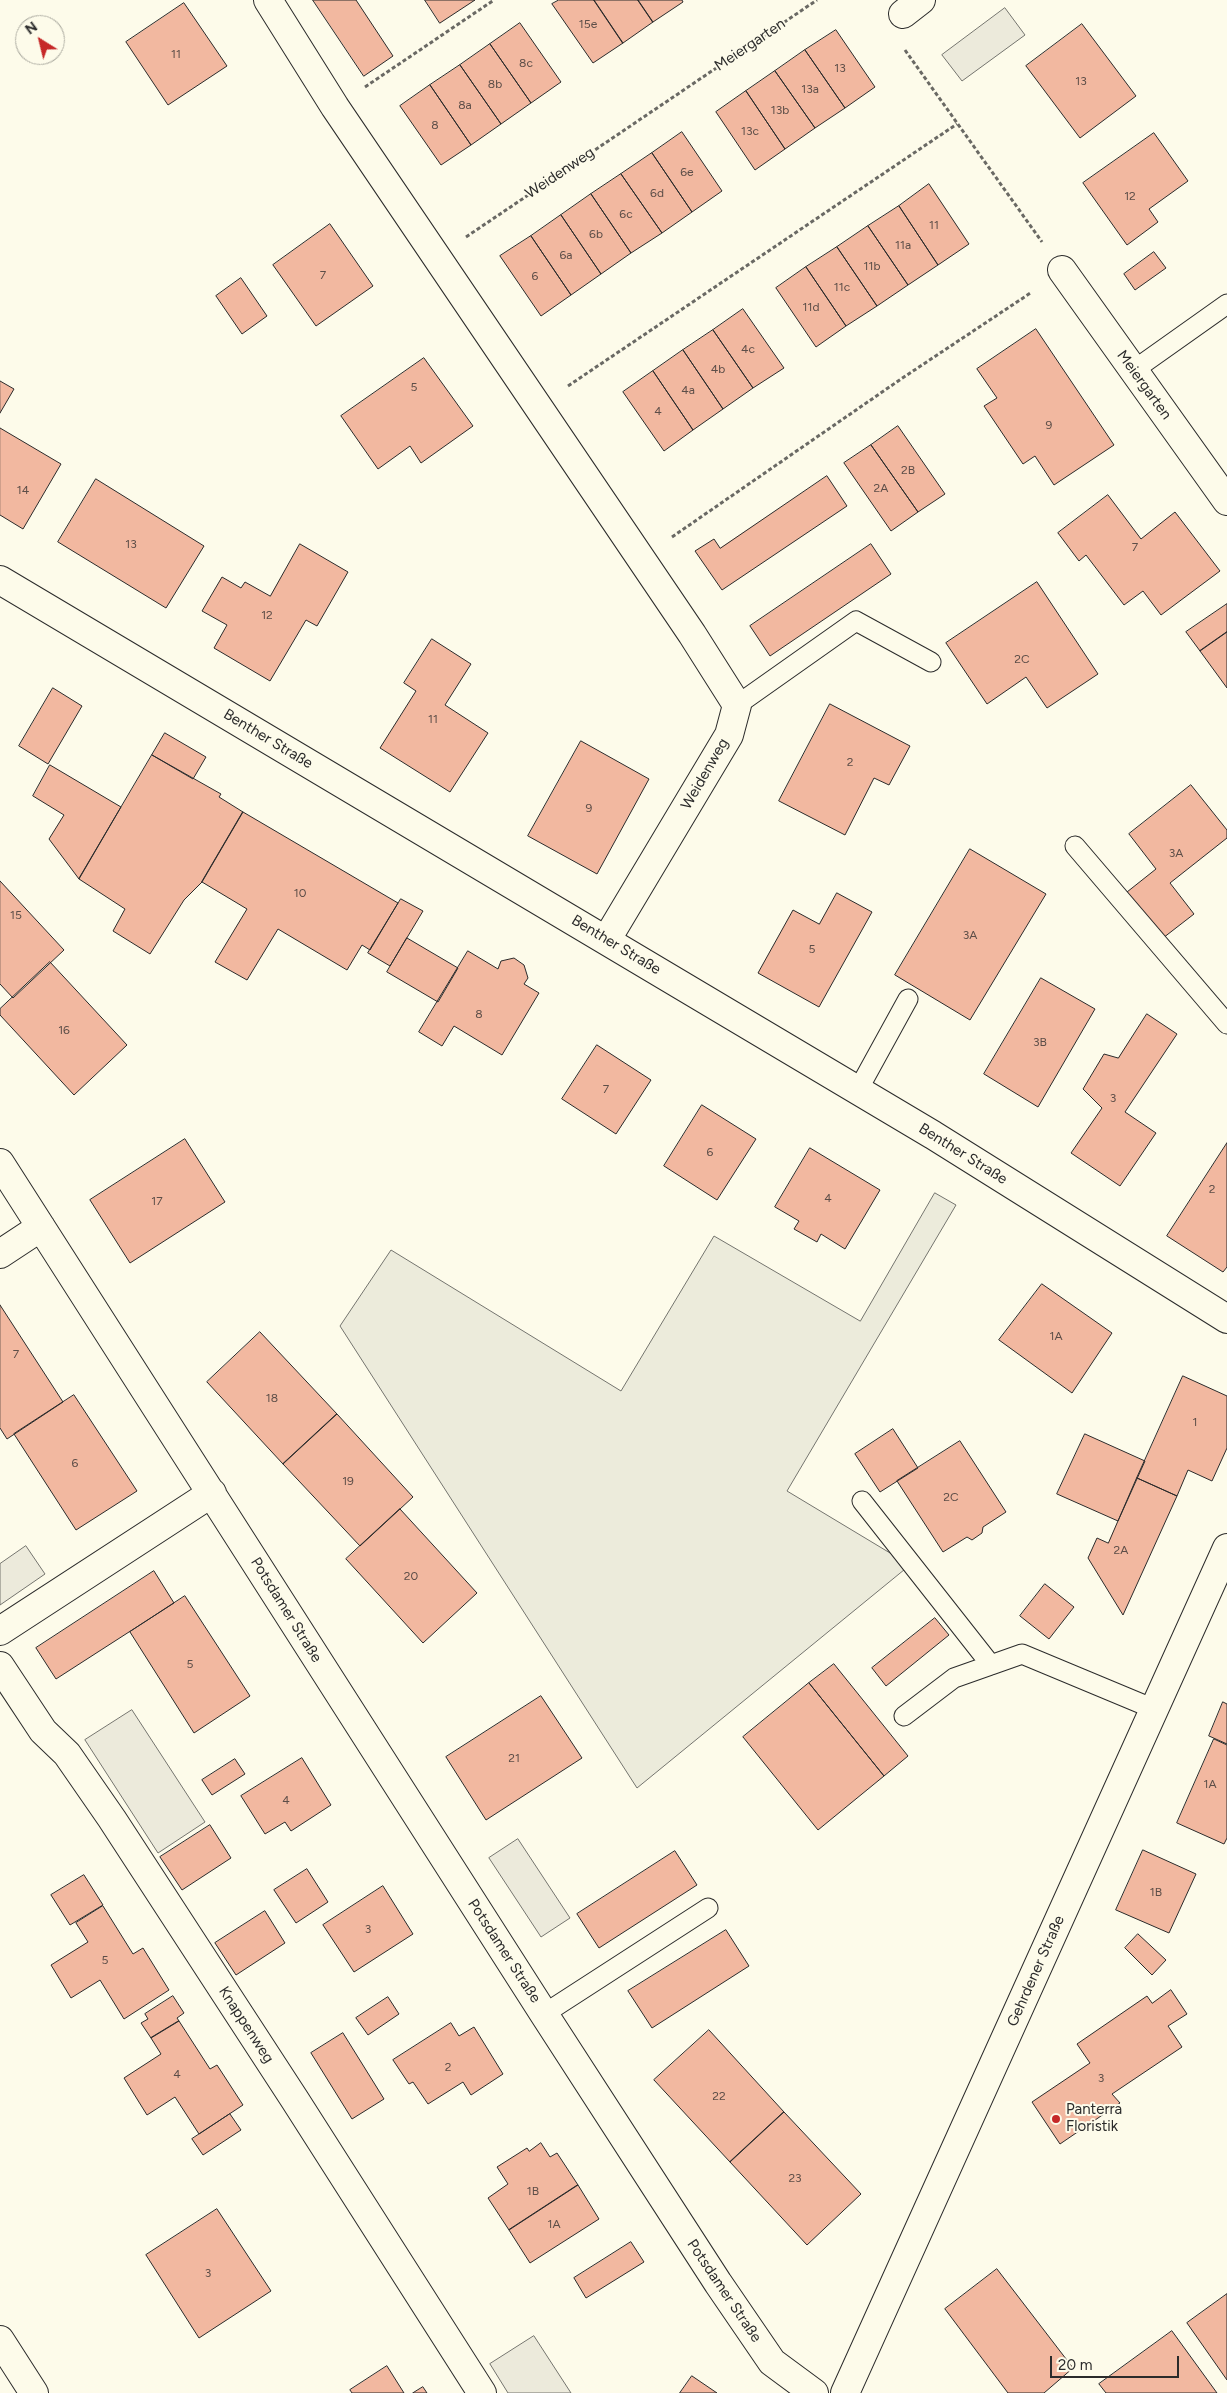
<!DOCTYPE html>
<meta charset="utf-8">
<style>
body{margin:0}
#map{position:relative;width:1227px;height:2393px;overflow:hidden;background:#fdfbea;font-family:Figtree,sans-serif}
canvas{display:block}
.north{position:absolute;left:15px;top:15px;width:50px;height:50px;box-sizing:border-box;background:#fdfbea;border:1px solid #a9a89e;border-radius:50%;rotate:324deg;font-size:14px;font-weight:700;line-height:20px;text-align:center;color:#2b2b2b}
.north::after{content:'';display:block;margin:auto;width:18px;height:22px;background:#c62828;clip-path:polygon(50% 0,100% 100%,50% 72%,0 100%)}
.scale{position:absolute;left:1050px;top:2356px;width:129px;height:22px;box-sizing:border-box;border:2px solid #2b2b2b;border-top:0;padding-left:6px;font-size:15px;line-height:18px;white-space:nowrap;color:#2b2b2b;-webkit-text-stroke:4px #fdfbea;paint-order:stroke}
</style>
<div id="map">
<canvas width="1227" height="2393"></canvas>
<div class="north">N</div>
<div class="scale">20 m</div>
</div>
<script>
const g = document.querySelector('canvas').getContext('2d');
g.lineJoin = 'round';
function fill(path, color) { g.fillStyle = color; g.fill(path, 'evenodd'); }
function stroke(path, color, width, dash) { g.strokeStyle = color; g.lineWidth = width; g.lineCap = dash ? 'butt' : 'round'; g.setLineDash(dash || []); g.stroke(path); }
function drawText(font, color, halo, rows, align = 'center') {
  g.font = font + ' Figtree,sans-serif'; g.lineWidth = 4; g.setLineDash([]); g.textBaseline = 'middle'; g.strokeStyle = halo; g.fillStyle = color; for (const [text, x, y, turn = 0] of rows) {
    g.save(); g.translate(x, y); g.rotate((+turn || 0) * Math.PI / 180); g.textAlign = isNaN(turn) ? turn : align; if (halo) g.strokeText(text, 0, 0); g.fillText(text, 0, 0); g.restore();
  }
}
const green = new Path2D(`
 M935,1193L956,1205L787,1491L910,1565L637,1788L340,1326L391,1250L621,1391L714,1236L860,1321Z`);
const parking = new Path2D(`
 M1005,8L1025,35L962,81L942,55Z
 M26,1546L45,1574L0,1605V1564Z
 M132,1710L205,1822L158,1853L85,1740Z
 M518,1839L570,1918L541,1937L489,1858Z
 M534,2336L571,2393H508L490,2364Z`);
const building = new Path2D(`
 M313,0H356L393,56L364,76Z
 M425,0H475L440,23Z
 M559,0H594L623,43L593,63L552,4Z
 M594,0H638L653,22L623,43Z
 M638,0H682L683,2L653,22Z
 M184,3L227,66L168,105L126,42Z
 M520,23L561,82L531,103L490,44Z
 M1082,24L1136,96L1080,138L1026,66Z
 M836,30L875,87L845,108L805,50Z
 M490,44L531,103L501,124L460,65Z
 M805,50L845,108L815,128L775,71Z
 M460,65L501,124L471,145L430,85Z
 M775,71L815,128L785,149L746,91Z
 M430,85L471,145L441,165L400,106Z
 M746,91L785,149L755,170L716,112Z
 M682,132L722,191L692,212L652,153Z
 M1154,133L1188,181L1149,209L1158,222L1127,245L1083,183Z
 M652,153L692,212L662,233L621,174Z
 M621,174L662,233L631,253L591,194Z
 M929,184L969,244L938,265L899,206Z
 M591,194L631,253L601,274L561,215Z
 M899,206L938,265L908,285L868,226Z
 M561,215L601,274L571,295L531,236Z
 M330,224L373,286L316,326L273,265Z
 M868,226L908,285L877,306L837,247Z
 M531,236L571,295L541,316L500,256Z
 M837,247L877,306L846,326L806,267Z
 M1154,252L1166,268L1135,290L1124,274Z
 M806,267L846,326L816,347L776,288Z
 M241,278L267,316L242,334L216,296Z
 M743,309L784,368L753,388L713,330Z
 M1036,329L1114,445L1054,485L1035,456L1023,464L984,406L997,398L977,369Z
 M713,330L753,388L723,409L683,350Z
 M683,350L723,409L693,430L653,371Z
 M424,358L473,426L421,463L410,446L378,469L341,416Z
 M653,371L693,430L664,451L623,392Z
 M0,381L14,389L0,413Z
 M898,426L945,494L918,512L871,445Z
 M0,428L61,464L23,529L0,515Z
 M871,445L918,512L891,531L844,463Z
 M827,476L847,506L722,590L695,551L714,539L720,548Z
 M96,479L204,546L166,608L58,542Z
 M1108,495L1141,539L1175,512L1220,571L1161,615L1143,591L1124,605L1086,555L1079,561L1058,533Z
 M300,544L348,572L317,626L306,620L270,681L214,648L227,625L202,611L222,577L241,588L245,582L270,596Z
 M871,544L891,574L770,656L750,626Z
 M1037,582L1098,674L1047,708L1026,677L987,704L946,643Z
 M1227,604V632L1200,651L1186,632Z
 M1227,632V688L1200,651Z
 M432,639L471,664L445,705L488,733L450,792L380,748L416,691L404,683Z
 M53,688L82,706L48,764L19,746Z
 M830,704L910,746L889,785L874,778L845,835L779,801Z
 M165,733L206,757L193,779L152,755Z
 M581,741L649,779L597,874L528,836Z
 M152,755L221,794L219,797L243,812L202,882L184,900L150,954L113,931L125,909L79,879Z
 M50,765L121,807L79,879L49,839L64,815L33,796Z
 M1191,785L1227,830V838L1170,883L1194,914L1163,938L1127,892L1156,869L1129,834Z
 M243,812L398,903L370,950L362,945L347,970L278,929L247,980L215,962L247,909L202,882Z
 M970,849L1046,894L970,1020L895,975Z
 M0,881L64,950L13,998L0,984Z
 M837,893L872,912L819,1007L758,973L793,910L819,924Z
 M401,899L423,911L390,966L368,953Z
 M407,938L458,968L438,1002L387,972Z
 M468,951L498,969L501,961L514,958L524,965L528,978L524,984L539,993L502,1055L454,1026L442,1046L419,1032Z
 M50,962L127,1045L74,1095L0,1015V1009Z
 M1041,978L1095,1009L1038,1107L984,1074Z
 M1147,1014L1177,1034L1125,1112L1156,1133L1120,1186L1071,1153L1102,1108L1083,1089L1104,1054L1118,1058Z
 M597,1045L651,1080L616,1134L562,1099Z
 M702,1105L756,1139L717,1200L664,1166Z
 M185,1139L225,1202L130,1263L90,1200Z
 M1227,1143V1267L1223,1272L1167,1236Z
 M810,1148L880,1190L845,1249L821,1234L817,1242L794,1229L799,1221L775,1207Z
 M1042,1284L1112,1333L1072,1393L999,1340Z
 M0,1305L63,1402L7,1439L0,1428Z
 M260,1332L337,1414L283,1464L207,1382Z
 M1183,1376L1227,1396V1448L1212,1481L1188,1470L1177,1496L1137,1478Z
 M74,1395L137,1491L76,1530L14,1434Z
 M337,1414L413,1497L360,1546L283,1464Z
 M893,1429L918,1468L880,1492L855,1454Z
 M1085,1434L1145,1461L1118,1521L1057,1494Z
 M960,1441L1006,1512L983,1527L982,1533L972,1540L967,1537L943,1552L897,1481Z
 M1137,1478L1177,1496L1123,1615L1088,1558L1097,1538L1108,1543Z
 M400,1509L477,1593L423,1643L346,1559Z
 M154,1571L174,1603L56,1679L36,1648Z
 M1045,1584L1074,1607L1049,1639L1020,1616Z
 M185,1596L250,1696L194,1733L130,1632Z
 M935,1618L949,1635L886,1686L872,1668Z
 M834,1664L908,1756L884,1776L809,1683Z
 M809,1683L884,1776L818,1830L743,1737Z
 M541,1696L582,1758L486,1820L446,1757Z
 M1223,1702L1227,1704V1744L1209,1736Z
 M1214,1739L1227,1745V1838L1224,1844L1177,1823Z
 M302,1758L331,1805L291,1831L285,1822L265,1834L241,1796Z
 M235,1759L245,1774L212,1795L202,1780Z
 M210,1825L231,1858L182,1890L160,1857Z
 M1143,1850L1196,1874L1169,1933L1116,1910Z
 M675,1851L697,1885L599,1948L577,1914Z
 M307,1869L328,1902L296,1923L274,1890Z
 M84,1875L103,1905L70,1925L51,1895Z
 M383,1886L413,1934L354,1972L323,1925Z
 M103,1906L133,1954L143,1948L169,1990L124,2019L100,1980L71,1998L51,1965L88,1942L76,1923Z
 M265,1911L285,1943L236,1975L215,1943Z
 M726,1930L749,1966L652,2028L628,1991Z
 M1138,1934L1166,1960L1152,1975L1125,1948Z
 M1171,1990L1187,2014L1168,2026L1182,2047L1112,2094L1120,2103L1060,2144L1032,2102L1090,2063L1077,2044L1147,1996L1152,2003Z
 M173,1996L184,2013L177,2018L179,2021L151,2038L141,2023L148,2019L145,2014Z
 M388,1997L399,2014L368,2035L356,2018Z
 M179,2021L210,2069L217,2065L243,2105L199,2134L175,2097L147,2115L124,2078L161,2054L151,2038Z
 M451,2023L459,2036L474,2027L503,2074L471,2095L463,2082L428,2104L413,2082L409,2084L393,2060Z
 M709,2030L784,2112L730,2162L654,2080Z
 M343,2033L384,2099L352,2119L311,2053Z
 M784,2112L861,2194L807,2245L730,2162Z
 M230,2114L241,2130L203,2155L192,2139Z
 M541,2143L550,2157L557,2153L578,2185L509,2230L488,2198L508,2184L497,2167L527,2148L529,2151Z
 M578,2185L599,2219L530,2263L509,2230Z
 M217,2209L271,2291L199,2338L146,2255Z
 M631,2242L644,2262L586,2298L574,2278Z
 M997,2269L1073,2368L1044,2393H1008L945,2309Z
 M1227,2294V2380L1187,2323Z
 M1172,2331L1217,2393H1106L1099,2384Z
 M387,2366L404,2393H352L350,2390Z
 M692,2376L717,2393H680Z
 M423,2387L427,2393H413Z`);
const path = new Path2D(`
 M905,50L1042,242
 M365,87L494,0
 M466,237L817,0
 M568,386L957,124
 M672,537L901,379L1032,292`);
const lane = new Path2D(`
 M1134,370L1227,304
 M737,705L856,621L931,662
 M1075,846L1227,1024
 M858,1090L908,999
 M862,1501L991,1665
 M904,1716L954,1678L1022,1654L1154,1709
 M544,2014L708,1908`);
const street = new Path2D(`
 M268,0L335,107L692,634L737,705L729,735L607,939
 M903,14L921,0
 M1062,270L1227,501
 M0,1163L544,2014L718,2283L772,2362L814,2393
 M0,1254L41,1227
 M0,1631L212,1493
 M0,1666L43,1731L67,1754L112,1819L295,2100L482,2393
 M0,2340L34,2393`);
const secondary = new Path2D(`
 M0,580L933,1135L1227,1319
 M845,2393L1227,1548`);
const markers = [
 [1056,2119,5,"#c62828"]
];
const numberNames = [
 ["15e",588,24],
 ["11",176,54],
 ["8c",526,63],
 ["13",840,68],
 ["13",1081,81],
 ["8b",495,84],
 ["13a",810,89],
 ["8a",465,105],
 ["13b",780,110],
 ["8",435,125],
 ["13c",750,131],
 ["6e",687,172],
 ["6d",657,193],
 ["12",1130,196],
 ["6c",626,214],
 ["11",934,225],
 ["6b",596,234],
 ["11a",903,245],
 ["6a",566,255],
 ["11b",872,266],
 ["7",323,275],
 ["6",535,276],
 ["11c",842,287],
 ["11d",811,307],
 ["4c",748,349],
 ["4b",718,369],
 ["5",414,387],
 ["4a",688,390],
 ["4",658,411],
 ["9",1049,425],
 ["2B",908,470],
 ["2A",881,488],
 ["14",23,490],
 ["13",131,544],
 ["7",1135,547],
 ["12",267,615],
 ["2C",1022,659],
 ["11",433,719],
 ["2",850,762],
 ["9",589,808],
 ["3A",1176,853],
 ["10",300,893],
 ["15",16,915],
 ["3A",970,935],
 ["5",812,949],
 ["8",479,1014],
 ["16",64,1030],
 ["3B",1040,1042],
 ["7",606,1089],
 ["3",1113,1098],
 ["6",710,1152],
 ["2",1212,1189],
 ["4",828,1198],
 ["17",157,1201],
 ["1A",1056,1336],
 ["7",16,1354],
 ["18",272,1398],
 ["1",1195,1422],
 ["6",75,1463],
 ["19",348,1481],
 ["2C",951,1497],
 ["2A",1121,1550],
 ["20",411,1576],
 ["5",190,1664],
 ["21",514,1758],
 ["1A",1210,1784],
 ["4",286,1800],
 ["1B",1156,1892],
 ["3",368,1929],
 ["5",105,1960],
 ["2",448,2067],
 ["4",177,2074],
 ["3",1101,2078],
 ["22",719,2096],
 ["23",795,2178],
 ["1B",533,2191],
 ["1A",554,2224],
 ["3",208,2273]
];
const streetNames = [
 ["Meiergarten",750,45,-34],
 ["Weidenweg",560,173,-34],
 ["Meiergarten",1144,385,54],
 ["Benther Straße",268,739,31],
 ["Weidenweg",705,774,-60],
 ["Benther Straße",616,945,31],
 ["Benther Straße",963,1154,32],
 ["Potsdamer Straße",286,1610,58],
 ["Potsdamer Straße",504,1951,57],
 ["Gehrdener Straße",1036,1971,-66],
 ["Knappenweg",246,2025,57],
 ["Potsdamer Straße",724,2291,56]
];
const poiNames = [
 ["Panterra",1066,2110],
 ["Floristik",1066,2127]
];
fill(green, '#ecebdb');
stroke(green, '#74746e', 1);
fill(parking, '#eceadb');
stroke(parking, '#74746e', 1);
fill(building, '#f2b8a0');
stroke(building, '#2b2b2b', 1);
stroke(lane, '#2b2b2b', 21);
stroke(street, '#2b2b2b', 30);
stroke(secondary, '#2b2b2b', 30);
stroke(path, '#6a6964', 3, [4, 2.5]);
stroke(lane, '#fdfbea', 19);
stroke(street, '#fdfbea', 28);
stroke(secondary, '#fdfbea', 28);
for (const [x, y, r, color] of markers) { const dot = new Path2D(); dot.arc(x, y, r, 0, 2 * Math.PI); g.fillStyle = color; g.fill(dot); stroke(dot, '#fdfbea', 2); }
drawText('12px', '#5d4e48', null, numberNames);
drawText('15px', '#2b2b2b', '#fdfbea', streetNames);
drawText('15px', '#2b2b2b', '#fdfbea', poiNames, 'left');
</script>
